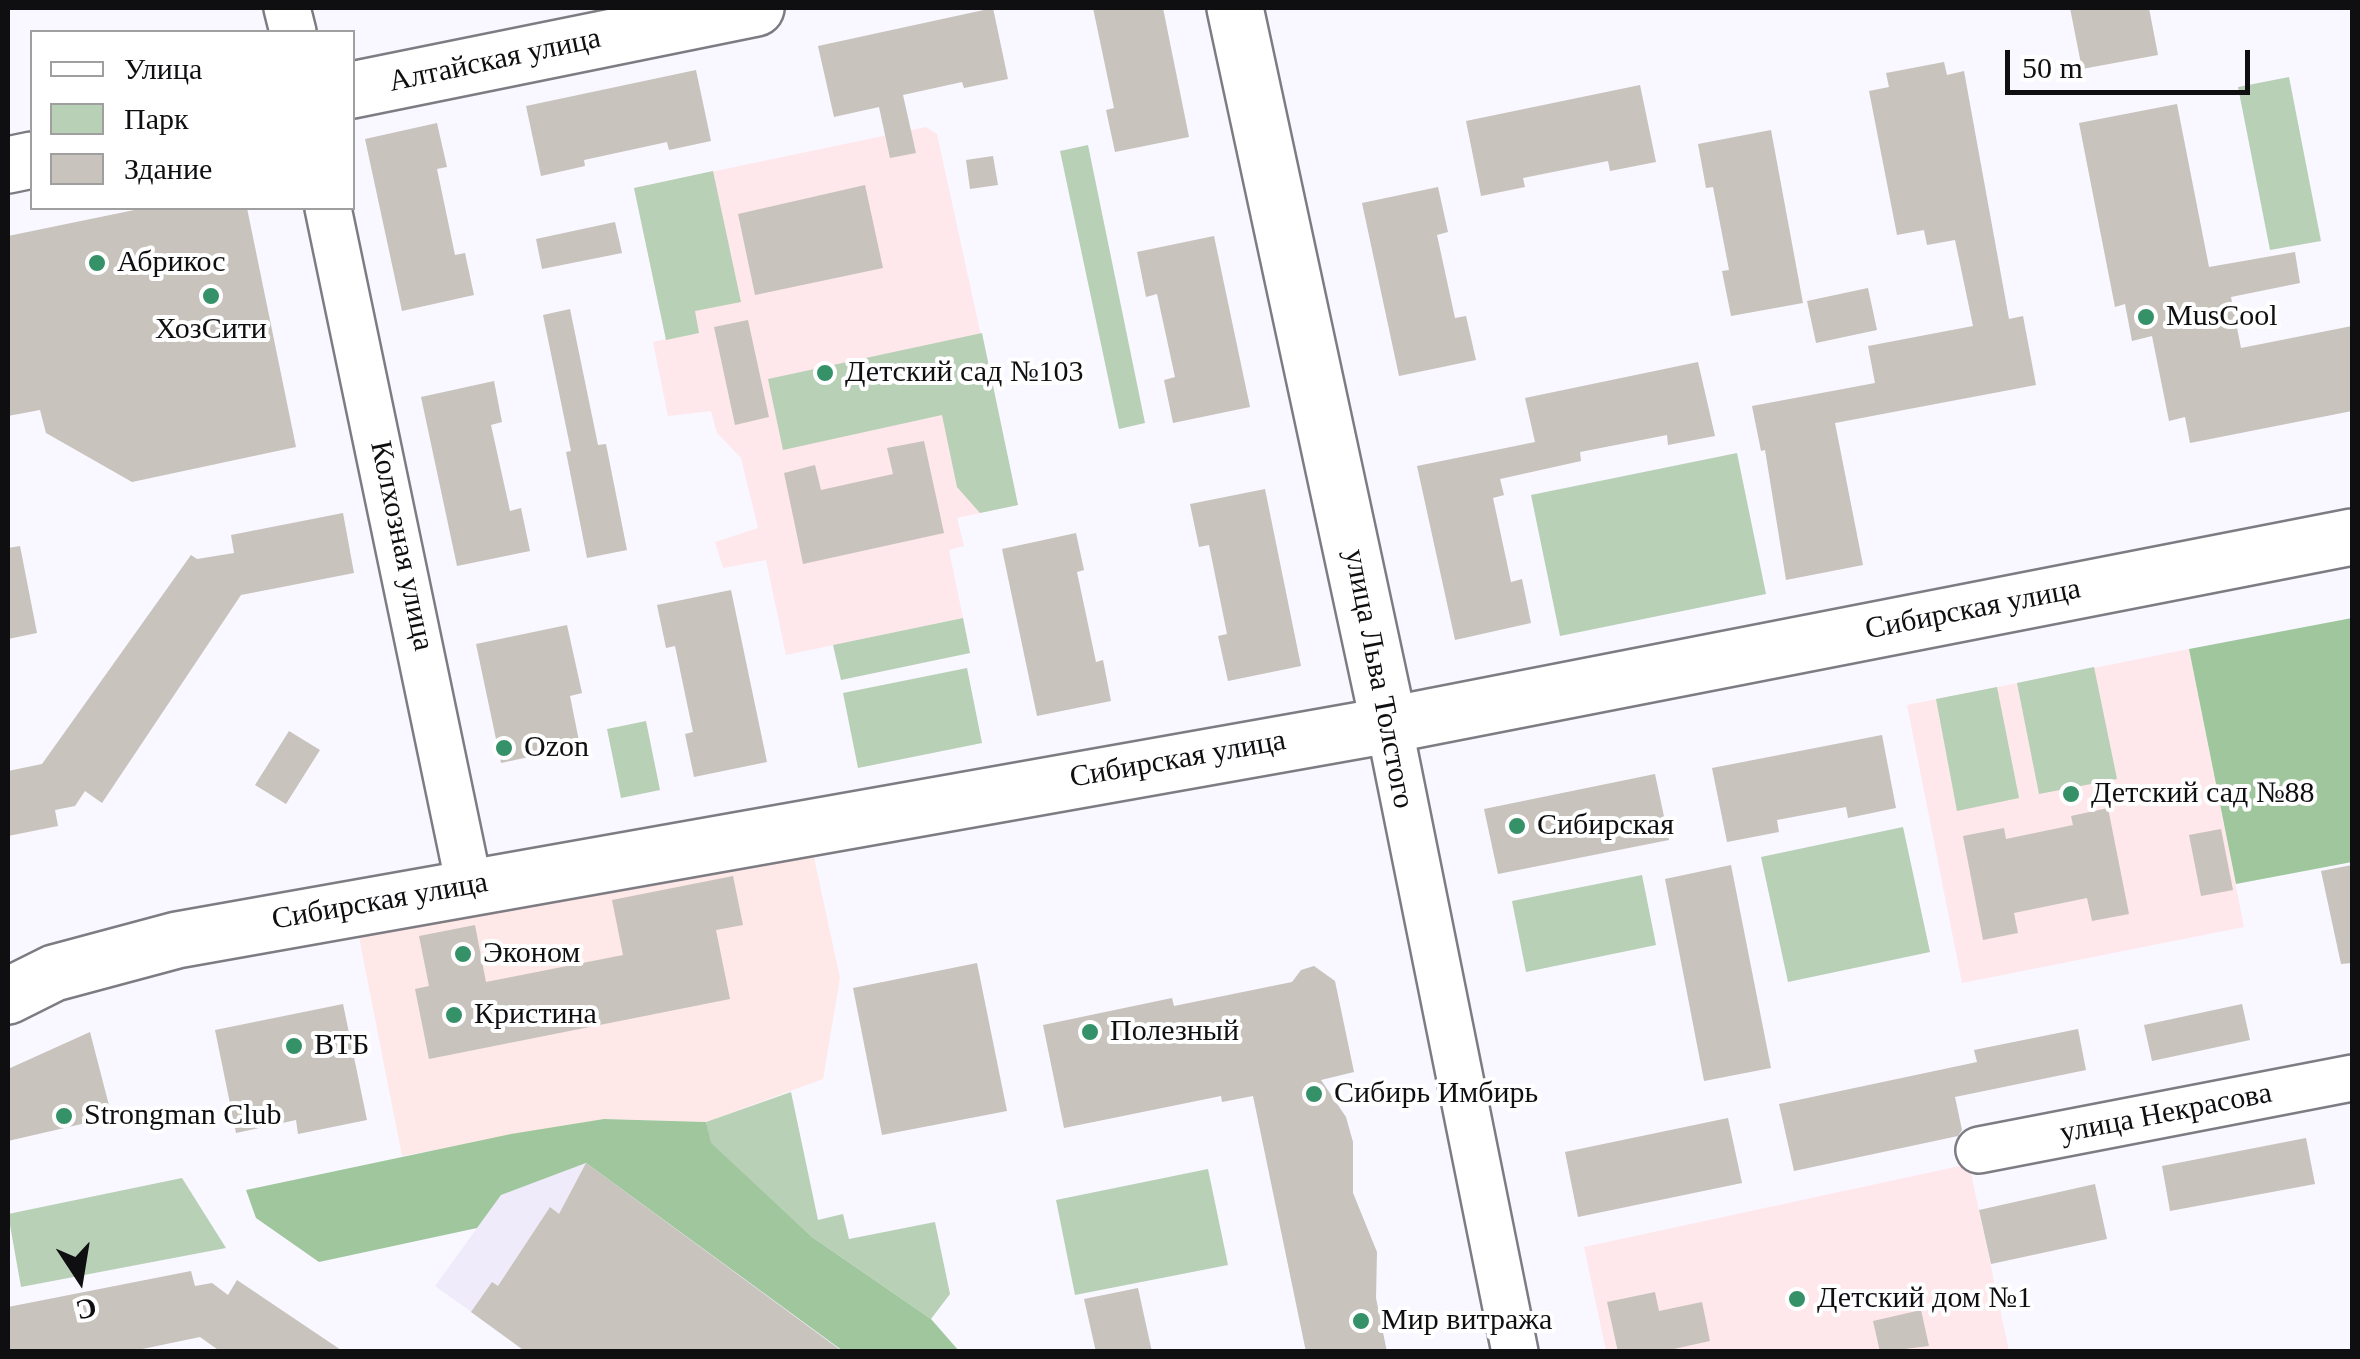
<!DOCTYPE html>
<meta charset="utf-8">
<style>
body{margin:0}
#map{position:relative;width:2360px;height:1359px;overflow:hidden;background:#f9f7ff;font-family:"Times New Roman",serif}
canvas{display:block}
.frame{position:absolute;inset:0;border:10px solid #0f0e11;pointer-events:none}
.legend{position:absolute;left:30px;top:30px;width:325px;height:180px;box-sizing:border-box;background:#fff;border:2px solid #9f9fa0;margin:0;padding:12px 18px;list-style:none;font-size:30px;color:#0f0e11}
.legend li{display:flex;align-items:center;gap:20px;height:50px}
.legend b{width:50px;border:2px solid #9f9fa0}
.north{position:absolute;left:30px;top:1229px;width:100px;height:100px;-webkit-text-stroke:8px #fff;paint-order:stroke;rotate:168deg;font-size:28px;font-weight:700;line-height:40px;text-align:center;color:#0f0e11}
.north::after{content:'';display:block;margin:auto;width:35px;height:45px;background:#0f0e11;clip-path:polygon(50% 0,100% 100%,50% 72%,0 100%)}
.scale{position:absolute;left:2005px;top:50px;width:245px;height:45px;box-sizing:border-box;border:5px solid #0f0e11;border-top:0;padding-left:12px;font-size:30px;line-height:35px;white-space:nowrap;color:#0f0e11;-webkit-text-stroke:8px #fff;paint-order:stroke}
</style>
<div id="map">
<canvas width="2360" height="1359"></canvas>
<div class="frame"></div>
<ul class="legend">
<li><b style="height:12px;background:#fff"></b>Улица</li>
<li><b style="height:28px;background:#b8d0b6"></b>Парк</li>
<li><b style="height:28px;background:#c8c3bc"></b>Здание</li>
</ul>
<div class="north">С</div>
<div class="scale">50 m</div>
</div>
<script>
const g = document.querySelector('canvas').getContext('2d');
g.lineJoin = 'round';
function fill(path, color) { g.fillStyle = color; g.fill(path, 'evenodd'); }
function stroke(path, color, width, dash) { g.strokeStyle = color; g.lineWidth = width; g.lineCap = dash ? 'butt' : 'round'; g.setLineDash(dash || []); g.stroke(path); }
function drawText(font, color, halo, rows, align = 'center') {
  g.font = font + ' "Times New Roman",serif'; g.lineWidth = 8; g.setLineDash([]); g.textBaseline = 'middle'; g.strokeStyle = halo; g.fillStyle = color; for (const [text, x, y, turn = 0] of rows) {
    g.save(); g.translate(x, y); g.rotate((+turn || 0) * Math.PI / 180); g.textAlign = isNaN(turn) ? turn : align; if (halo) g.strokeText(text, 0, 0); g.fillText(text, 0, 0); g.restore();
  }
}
const commercial = new Path2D(`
 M811,844L840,978L823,1079L706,1122L604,1119L402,1156L357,927Z`);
const built = new Path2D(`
 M586,1163L843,1351H526L435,1286L501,1195Z`);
const education = new Path2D(`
 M926,127L937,134L1018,505L957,518L964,546L949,550L963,618L786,655L766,560L723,568L715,542L758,528L741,458L717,433L711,411L668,416L653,342L666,339L634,188Z
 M2189,649L2244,927L1962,983L1907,705Z
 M1969,1164L2009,1351H1606L1584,1247Z`);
const green = new Path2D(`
 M2289,77L2321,241L2270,250L2238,87Z
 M1088,145L1145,423L1119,429L1060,151Z
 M713,171L741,302L695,311L699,333L666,340L634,188Z
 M982,333L1018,505L980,513L957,487L942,415L783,450L768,379Z
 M1737,453L1766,594L1560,636L1531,495Z
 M963,618L970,653L841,680L833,645Z
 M2094,667L2117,779L2039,794L2017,683Z
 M967,668L982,743L858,768L843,693Z
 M1997,687L2019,798L1957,811L1936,699Z
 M646,721L660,790L621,798L607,729Z
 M1903,827L1930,952L1788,982L1761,857Z
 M1642,875L1656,945L1526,972L1512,901Z
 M791,1092L818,1220L843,1214L849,1239L935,1222L950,1294L931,1319L812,1237L710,1143L706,1122Z
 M1208,1169L1228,1265L1075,1295L1056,1200Z
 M182,1178L226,1248L21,1287L8,1214Z`);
const forest = new Path2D(`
 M2352,618V862L2236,884L2189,649Z
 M604,1119L706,1122L711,1143L812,1237L931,1319L959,1351H843L586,1163L501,1195L477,1228L319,1262L256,1218L246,1190L511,1134Z`);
const building = new Path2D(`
 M993,8L1008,79L964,88L962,82L903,95L916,153L890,158L879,107L834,117L818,46Z
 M1093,8H1163L1189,137L1115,152L1106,110L1114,108Z
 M2070,8H2149L2158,55L2082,69Z
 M1944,62L1947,75L1964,71L2009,319L2023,316L2036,385L1835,423L1863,565L1786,580L1765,450L1761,451L1752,406L1875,383L1868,346L1973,326L1955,240L1927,245L1924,230L1897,235L1869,91L1889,87L1886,73Z
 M696,70L711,141L669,150L667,142L584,160L585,166L541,176L526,106Z
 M1640,85L1656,162L1610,171L1608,161L1523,178L1525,187L1481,196L1466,121Z
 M2177,104L2209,267L2295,252L2300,283L2231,297L2241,348L2352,326V411L2190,443L2185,417L2169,421L2152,336L2132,341L2125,304L2115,307L2079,123Z
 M437,123L447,167L437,169L455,255L465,253L474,295L402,311L365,139Z
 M1771,130L1803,303L1731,316L1722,271L1729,270L1713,187L1706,188L1698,144Z
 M993,156L998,185L970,189L966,160Z
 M865,185L883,268L755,295L738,214Z
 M1438,187L1448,232L1437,235L1455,318L1466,316L1476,360L1399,376L1362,203Z
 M144,208H247L296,447L132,482L46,433L40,410L8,416V236Z
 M615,222L622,253L542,269L536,239Z
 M1214,236L1250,407L1173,423L1164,380L1175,377L1157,294L1146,297L1137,252Z
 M1868,288L1877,330L1816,343L1807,301Z
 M570,309L598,445L606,444L627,550L587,558L566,452L571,451L543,315Z
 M748,320L769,417L735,425L714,327Z
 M1698,362L1715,436L1668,445L1667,435L1580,452L1581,461L1500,479L1504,495L1493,498L1511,582L1522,579L1531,623L1455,640L1417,466L1535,442L1525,398Z
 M494,381L502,422L491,425L510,511L521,508L530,551L457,566L421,397Z
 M924,441L944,533L803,564L784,473L815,465L821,490L893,474L887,448Z
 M1265,489L1301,666L1228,681L1218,636L1227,634L1209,545L1199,547L1190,504Z
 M343,513L354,573L241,595L102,803L85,791L75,806L55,810L58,826L8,836V771L42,764L191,555L197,559L234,553L231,535Z
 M1076,533L1084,570L1077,572L1096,662L1103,660L1111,701L1037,716L1002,549Z
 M20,546L37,633L8,639V548Z
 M731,590L767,762L694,777L685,734L693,732L675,646L666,648L657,605Z
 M567,625L582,693L570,696L580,746L501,763L476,644Z
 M289,731L320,750L286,804L255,785Z
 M1882,735L1896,808L1848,818L1846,807L1777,820L1779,832L1727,842L1712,768Z
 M1655,774L1669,840L1498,874L1484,809Z
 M2108,808L2129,914L2092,921L2087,898L2014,913L2018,933L1983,940L1963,836L2004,828L2006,839L2073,825L2071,816Z
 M2221,829L2233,890L2201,896L2189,835Z
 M1731,865L1771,1068L1704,1081L1665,879Z
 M2352,865V963L2341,964L2321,871Z
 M733,876L743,925L716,930L730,999L429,1059L415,989L429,986L419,936L475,925L486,982L623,955L612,900Z
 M977,963L1007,1111L882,1135L853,988Z
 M1314,966L1335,981L1354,1072L1321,1080L1346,1117L1353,1142V1193L1377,1252L1376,1298L1387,1352H1306L1253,1096L1222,1102L1221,1096L1064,1128L1043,1025L1172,998L1174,1006L1292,982L1301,970Z
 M343,1004L367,1120L298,1134L296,1120L236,1133L215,1030Z
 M2242,1004L2250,1040L2152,1061L2144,1025Z
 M2078,1029L2086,1070L1955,1097L1962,1130L1958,1136L1794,1171L1779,1104L1977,1062L1974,1050Z
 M90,1032L112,1117L8,1141V1069Z
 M1728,1118L1742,1183L1578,1217L1565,1152Z
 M2306,1138L2315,1184L2170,1211L2162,1166Z
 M586,1163L843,1352H526L471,1312L492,1282L498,1286L550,1207L559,1214Z
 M2095,1184L2107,1239L1991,1264L1979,1210Z
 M191,1271L195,1286L212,1283L228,1295L237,1280L344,1352H221L200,1337L128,1352H8V1307Z
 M1138,1288L1152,1352H1096L1084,1299Z
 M1655,1292L1659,1311L1702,1302L1710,1341L1660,1352H1618L1607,1302Z
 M1921,1310L1929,1346L1880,1352L1873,1321Z`);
const minor = new Path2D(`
 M287,8L293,32
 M328,208L469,885
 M1389,725L1515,1352
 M1979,1150L2352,1078`);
const major = new Path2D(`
 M1235,8L1389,725
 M352,90L756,8
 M8,165L32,160
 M8,996L54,973L177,940L1389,725L2352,537`);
const markers = [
 [97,263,10,"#359168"],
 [211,296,10,"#359168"],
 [2146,317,10,"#359168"],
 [825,373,10,"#359168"],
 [504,748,10,"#359168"],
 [2071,794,10,"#359168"],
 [1517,826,10,"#359168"],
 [463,954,10,"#359168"],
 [454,1015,10,"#359168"],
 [1090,1032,10,"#359168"],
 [294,1046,10,"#359168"],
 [1314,1094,10,"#359168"],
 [64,1116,10,"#359168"],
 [1797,1299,10,"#359168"],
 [1361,1321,10,"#359168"]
];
const streetNames = [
 ["Алтайская улица",495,61,-12],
 ["Колхозная улица",401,546,78],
 ["Сибирская улица",1973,610,-11],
 ["улица Льва Толстого",1378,679,79],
 ["Сибирская улица",1178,760,-10],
 ["Сибирская улица",380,902,-10],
 ["улица Некрасова",2166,1114,-11]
];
const poiNames = [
 ["Абрикос",117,263],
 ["MusCool",2166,317],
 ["ХозСити",211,330,"center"],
 ["Детский сад №103",845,373],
 ["Ozon",524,748],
 ["Детский сад №88",2091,794],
 ["Сибирская",1537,826],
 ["Эконом",483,954],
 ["Кристина",474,1015],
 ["Полезный",1110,1032],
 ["ВТБ",314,1046],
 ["Сибирь Имбирь",1334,1094],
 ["Strongman Club",84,1116],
 ["Детский дом №1",1817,1299],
 ["Мир витража",1381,1321]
];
fill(commercial, '#ffe9e8');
fill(built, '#f0ebfa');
fill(education, '#fee8eb');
fill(green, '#b8d0b6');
fill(forest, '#9fc69c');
fill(building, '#c8c3bc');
stroke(minor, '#7e7c83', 50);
stroke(major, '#7e7c83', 60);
stroke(minor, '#fff', 45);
stroke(major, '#fff', 55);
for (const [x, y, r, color] of markers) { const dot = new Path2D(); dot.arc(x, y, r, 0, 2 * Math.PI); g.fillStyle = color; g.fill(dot); stroke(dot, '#fff', 4); }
drawText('30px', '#0f0e11', '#fff', streetNames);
drawText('30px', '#0f0e11', '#fff', poiNames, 'left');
</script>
